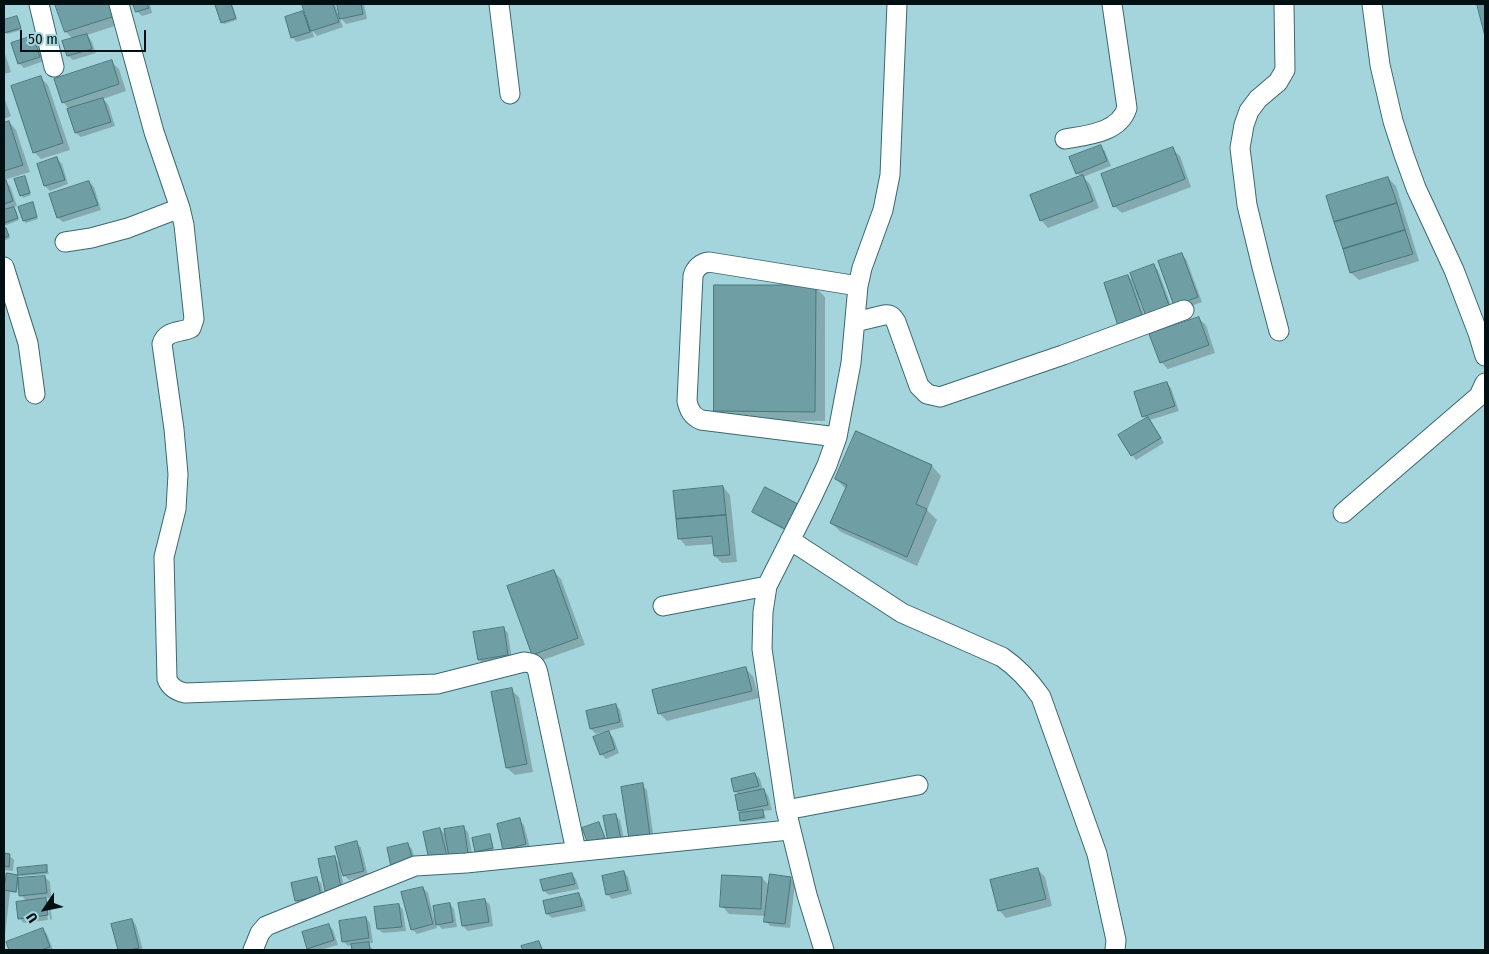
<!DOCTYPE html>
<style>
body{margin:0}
#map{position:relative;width:1489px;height:954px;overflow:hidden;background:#a5d5dc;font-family:"Fira Sans Condensed",sans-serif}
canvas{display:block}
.frame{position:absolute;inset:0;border:5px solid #000f12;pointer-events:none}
.north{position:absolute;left:20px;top:884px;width:50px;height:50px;-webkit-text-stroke:4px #a5d5dc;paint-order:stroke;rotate:236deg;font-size:14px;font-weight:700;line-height:20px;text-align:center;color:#000f12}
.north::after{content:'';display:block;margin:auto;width:18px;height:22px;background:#000f12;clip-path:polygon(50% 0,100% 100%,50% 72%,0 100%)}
.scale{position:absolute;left:20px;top:30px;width:126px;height:22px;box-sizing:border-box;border:2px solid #000f12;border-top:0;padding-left:6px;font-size:15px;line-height:18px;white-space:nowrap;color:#000f12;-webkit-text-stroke:4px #a5d5dc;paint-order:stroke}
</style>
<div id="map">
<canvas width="1489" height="954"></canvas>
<div class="frame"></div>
<div class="north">U</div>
<div class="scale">50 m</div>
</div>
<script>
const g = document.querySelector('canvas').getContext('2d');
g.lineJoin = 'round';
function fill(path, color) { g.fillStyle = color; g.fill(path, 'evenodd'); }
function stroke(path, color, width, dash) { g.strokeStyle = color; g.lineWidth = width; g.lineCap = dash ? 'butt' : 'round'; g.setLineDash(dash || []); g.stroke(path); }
const shadow = new Path2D(`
 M57,4H115L121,24L87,35L91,40L96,53L73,60L68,56L64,42L73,39L66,32Z
 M134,4H150L152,13L142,16L137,11Z
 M222,4H232L237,20L224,24L222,22L217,6Z
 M304,4H335L338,14L340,13L338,4H364L367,19L346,24L339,16L343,27L317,36L312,30L314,37L297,42L292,37L303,13L308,18Z
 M16,17L22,30L7,34L4,28V21Z
 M33,38L37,42L44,61L24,68L19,63Z
 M4,51L11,72L4,74Z
 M111,62L119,69L126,91L103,99L108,104L115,126L81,137L76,133L69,110H70L63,102Z
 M41,78L48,85L70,150L41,159L34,152Z
 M4,97L11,116L4,119Z
 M9,122L16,130L30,172L4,180L10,186L17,206L13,207L16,210L19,220L4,226V124Z
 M1100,146L1105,151L1111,166L1083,177L1090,184L1099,208L1048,228L1041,220L1081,177L1077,173Z
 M1172,149L1180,156L1191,187L1122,213L1114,206Z
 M57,159L62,164L68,184L50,191L45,186L38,165Z
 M24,177L31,195L23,198L16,180Z
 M1388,178L1396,186L1419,261L1359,280L1351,273Z
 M89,182L94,187L101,210L63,222L58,218L51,195Z
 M32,204L38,219L26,223L24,221Z
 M6,229L10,238L4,241V230Z
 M1182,255L1186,259L1202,302L1180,310Z
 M1154,266L1158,270L1175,316L1141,300H1139L1148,325L1125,333L1128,276L1136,284Z
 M815,287L825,297V421H726L716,411Z
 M1198,318L1206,325L1215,353L1168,369L1161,362Z
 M1167,383L1171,388L1179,411L1150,420L1164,443L1136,460L1132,455L1147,419L1143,416Z
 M856,433L932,466L941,476L927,510L937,520L917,566L841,532L831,523L846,489L836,479Z
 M723,487L730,495L737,562L722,563L715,556L714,544L686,546L679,538Z
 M765,489L802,510L790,533L758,516L753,512Z
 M553,571L561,579L585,645L540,661L533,654Z
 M503,628L508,633L512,660L484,664L479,660Z
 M746,669L753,676L759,698L667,721L659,713Z
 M511,690L519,697L533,772L515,775L507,768L493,693Z
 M616,705L620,710L624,727L596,734L591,729L587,712Z
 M608,732L613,737L619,753L606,759L601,754Z
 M755,774L760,779L763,790L768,795L772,810L763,811L766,819L743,822L741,820L742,814L739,811V795L736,792L732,780Z
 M642,785L647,790L654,840L630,838Z
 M615,815L620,820L626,849L615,851Z
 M519,820L524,825L530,848L509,854L504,849Z
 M463,827L468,832L473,858L435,864L440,829L447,836Z
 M489,836L491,838L494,850L478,854L476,852Z
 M357,843L361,848L368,875L349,880L341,872L345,892L331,895L326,890L334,857L341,865Z
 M407,844L412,849L418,870L398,875Z
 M4,855H9L14,860L13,871L4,870Z
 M46,866L49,874L21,876L19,874Z
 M1037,869L1045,877L1052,906L1006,918L999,910Z
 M4,871L7,875L17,876L19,878L45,877L50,882L51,898H44L50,904L52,919L50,920L48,903H45L48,920L24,923L19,918L27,902L21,895L18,884L17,893L10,892L4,943Z
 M624,872L628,877L632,894L612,899L607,894Z
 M571,874L576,879L579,889L549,895L544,891L542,881Z
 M316,878L321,883L325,900L300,906L296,901Z
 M762,878L770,886L790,878L795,883L790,928L770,926L766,921V916L729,914L722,906Z
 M423,888L428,893L434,918L450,904L454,909L457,927L442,929L436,923L437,928L417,934L412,929Z
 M578,894L583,899L586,911L552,918L547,914Z
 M485,900L490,905L493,926L468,931L463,926Z
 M399,905L403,910L406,931L383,933L378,929Z
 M366,918L370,923L373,943H368L373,950H353L352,945L348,946L343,941Z
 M132,920L136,925L143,950H119L113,925Z
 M328,925L333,930L338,945L320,950H311L308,948Z
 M42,929L47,934L53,950H11L8,943Z
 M539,942L544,950H524L523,947Z`);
const building = new Path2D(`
 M55,4H111L115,16L65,32Z
 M133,4H147L149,8L136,12Z
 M218,4H231L236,18L221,23L215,5Z
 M302,4H333L339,22L311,31Z
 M337,4H361L363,14L340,19Z
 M1477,4H1485V36Z
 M303,11L310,32L291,38L285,17Z
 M17,16L21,28L4,33V20Z
 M87,34L92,49L67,56L62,41Z
 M33,36L40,57L18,64L11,43Z
 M112,60L119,84L62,103L54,79Z
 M41,76L63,143L33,153L11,86Z
 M103,98L111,122L75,133L67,109Z
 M9,121L23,165L4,171V123Z
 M1101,145L1107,161L1076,174L1069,157Z
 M1173,147L1185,179L1113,207L1101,174Z
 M57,157L65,180L44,186L37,164Z
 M1083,175L1093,201L1040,221L1030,195Z
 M25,176L30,193L20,196L14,179Z
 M1388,177L1397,203L1334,222L1326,196Z
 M6,180L13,201L4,204V181Z
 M89,181L98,205L57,218L49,194Z
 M33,202L37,217L23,221L18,207Z
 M1397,203L1405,230L1343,249L1334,222Z
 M14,207L18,218L4,223V210Z
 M6,228L9,236L4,238V229Z
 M1405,230L1413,254L1350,273L1343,249Z
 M1182,253L1198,297L1174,306L1158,261Z
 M1154,264L1171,311L1147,319L1130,273Z
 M1128,275L1144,321L1119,329L1104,283Z
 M714,285H816L815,412L714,411Z
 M1199,317L1209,345L1160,363L1149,334Z
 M1167,382L1175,406L1142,417L1134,392Z
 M1148,417L1161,438L1131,456L1118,435Z
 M856,431L932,465L916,504L927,509L907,557L830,523L847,485L835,479Z
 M723,486L726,515L676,519L673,491Z
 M765,487L798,504L785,529L752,512Z
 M726,515L730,555L714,556L712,536L678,539L676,519Z
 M554,570L578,638L532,655L507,586Z
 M504,627L508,655L478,660L473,632Z
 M746,667L752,691L658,714L652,690Z
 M512,688L527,764L506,768L491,692Z
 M616,704L620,722L590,729L586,711Z
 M609,731L615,749L600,755L593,737Z
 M755,773L759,786L734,792L731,779Z
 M643,783L650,836L629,839L621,787Z
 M764,789L768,805L738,811L735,795Z
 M763,810L764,817L740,821L739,813Z
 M616,814L622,845L609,847L603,816Z
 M520,818L526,844L503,850L497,824Z
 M599,822L605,838L588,844L582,828Z
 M464,826L468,854L449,857L444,829Z
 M440,828L447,856L429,860L423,832Z
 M490,834L493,848L475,852L472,838Z
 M357,841L364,871L343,876L335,847Z
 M408,843L414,865L392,871L387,848Z
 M4,853L10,854L9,867L4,866Z
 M335,856L341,888L325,891L318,859Z
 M47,865V872L18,875L17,868Z
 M1038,868L1046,899L998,911L990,880Z
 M624,871L628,890L606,895L602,876Z
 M7,873L18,875L16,892L4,890Z
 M572,873L575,884L543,891L540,880Z
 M770,874L791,877L785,924L764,922Z
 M722,875L762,877L761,909L720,907Z
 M45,876L47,893L19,896L18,878Z
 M317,877L321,896L295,901L291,883Z
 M423,887L433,924L411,930L401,892Z
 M579,893L582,906L546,914L543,901Z
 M46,898L48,915L18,919L16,902Z
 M485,899L489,922L462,926L458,903Z
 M450,903L453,922L436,925L433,906Z
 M399,904L402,927L377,929L374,907Z
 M366,917L369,938L342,942L339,921Z
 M132,919L139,948L129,950H118L111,924Z
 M329,924L334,940L307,949L302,932Z
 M43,928L50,947L41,950H9L6,942Z
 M539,941L542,950H523L521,946Z
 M369,942L370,950H352L351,944Z`);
const minor = new Path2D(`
 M39,4L54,67
 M119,4L154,132L180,208L184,225L194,319L191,328C180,333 166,330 162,344L174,429L178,474L176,509L164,557L167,679C170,687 176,691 185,693L437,684L524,662C533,663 536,664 538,673L576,851
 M499,4L510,94
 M1372,4L1380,65L1393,121L1404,155L1416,188L1454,270L1478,333L1485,356
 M1065,139C1087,135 1119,133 1127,108L1112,4
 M65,242L91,238L128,228L180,208
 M4,267L28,343L35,394
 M855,322L884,315C891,314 893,317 896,322L919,386L927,394L940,397L1063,355L1184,310
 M1279,331L1262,267L1247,205L1240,148L1244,125L1249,111L1258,99L1278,82L1285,70L1284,4
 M837,437L701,420C692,416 689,410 687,401L693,276C695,268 701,263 709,262L858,286
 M1343,513L1479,396L1485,383
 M790,540L902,613L1002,657C1018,668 1030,681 1041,697L1097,854L1116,940L1115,950
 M663,606L767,586
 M786,810L918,785
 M253,950L260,933L266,926L415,866L466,863L789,830
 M824,950L807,895L786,810L762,649L763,612L767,586L812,497L827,465L837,437L851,363L858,286L862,268L883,210L890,175L897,4`);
fill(shadow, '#0003');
fill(building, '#6f9ea4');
stroke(building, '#48767c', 1);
stroke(minor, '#3b686f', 21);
stroke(minor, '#fff', 19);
</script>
